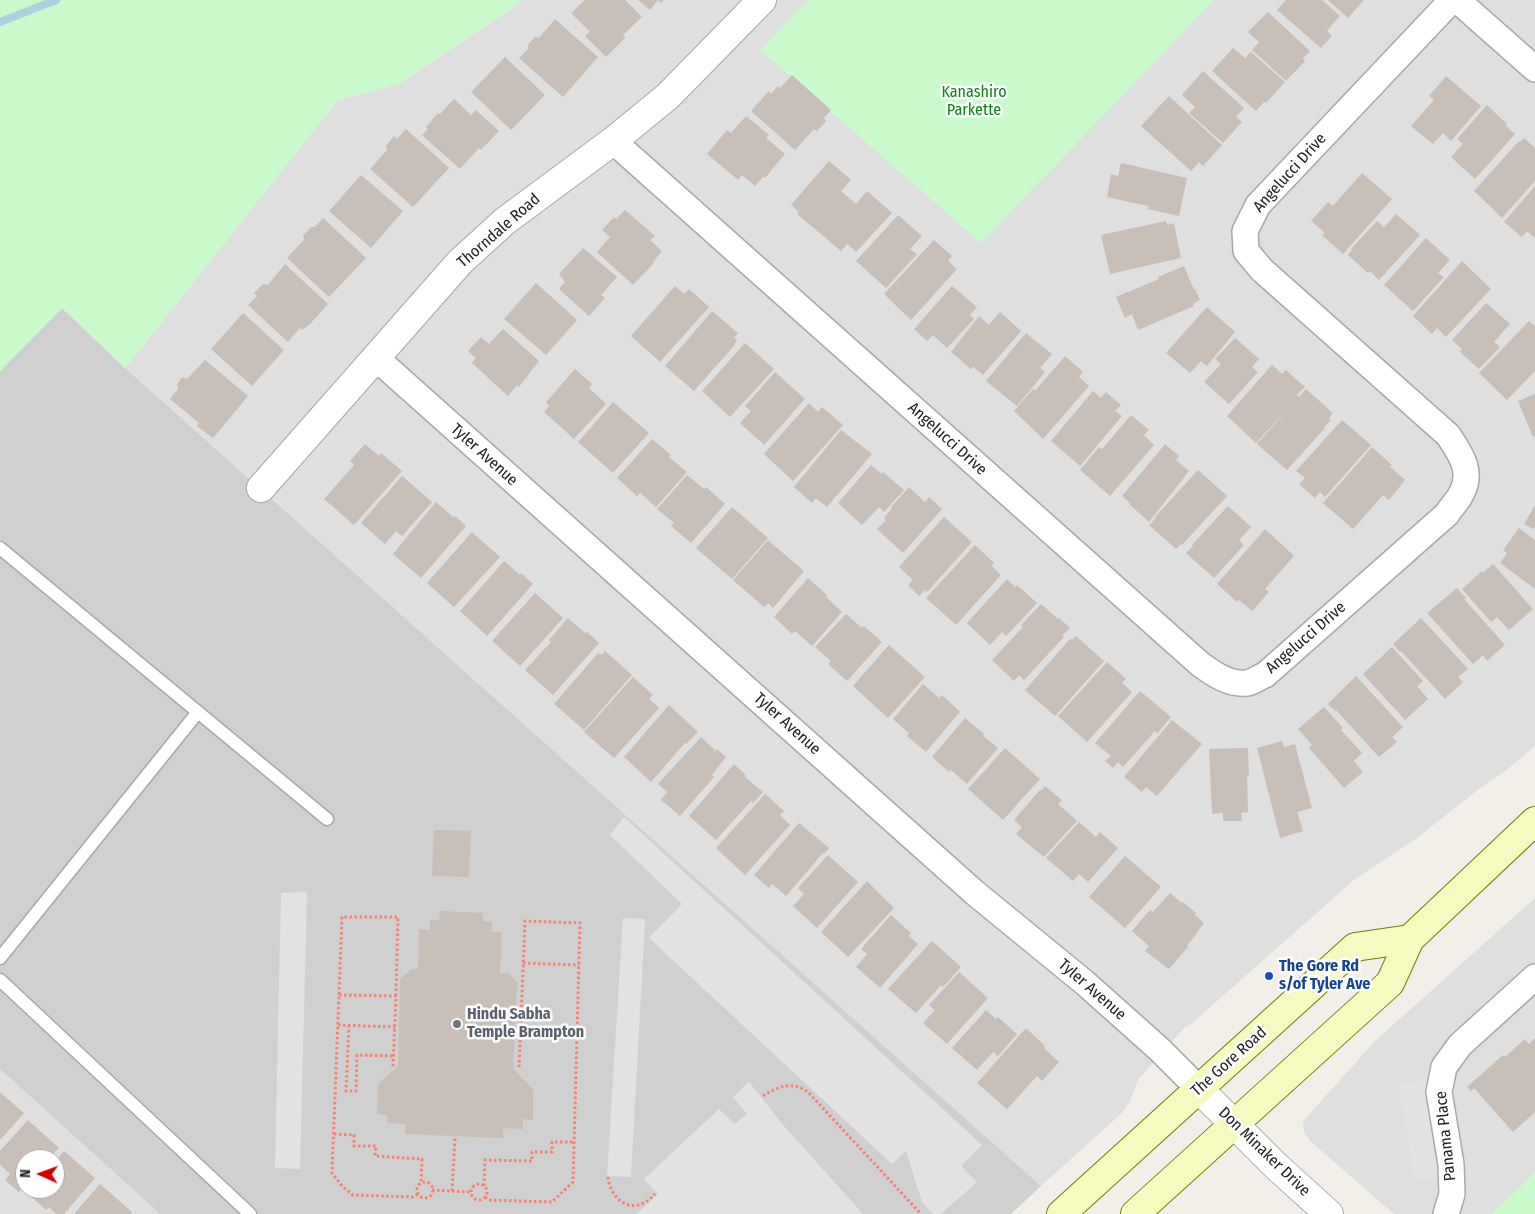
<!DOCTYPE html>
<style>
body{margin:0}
#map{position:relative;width:1535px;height:1214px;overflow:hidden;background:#f2efe9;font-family:"Fira Sans Condensed",sans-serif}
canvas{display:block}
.north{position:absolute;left:15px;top:1149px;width:50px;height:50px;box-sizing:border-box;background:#fff;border:1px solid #a7a7a7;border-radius:50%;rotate:272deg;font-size:14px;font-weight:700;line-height:20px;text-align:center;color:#222}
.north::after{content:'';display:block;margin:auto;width:18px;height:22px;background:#d40000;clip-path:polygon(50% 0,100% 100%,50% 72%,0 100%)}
</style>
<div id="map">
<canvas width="1535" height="1214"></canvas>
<div class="north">N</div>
</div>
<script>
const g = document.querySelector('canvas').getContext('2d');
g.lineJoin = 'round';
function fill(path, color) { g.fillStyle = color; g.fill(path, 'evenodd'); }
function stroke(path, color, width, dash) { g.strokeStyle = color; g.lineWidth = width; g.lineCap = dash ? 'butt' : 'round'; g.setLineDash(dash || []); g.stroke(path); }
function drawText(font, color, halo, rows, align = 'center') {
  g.font = font + ' "Fira Sans Condensed",sans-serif'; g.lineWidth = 5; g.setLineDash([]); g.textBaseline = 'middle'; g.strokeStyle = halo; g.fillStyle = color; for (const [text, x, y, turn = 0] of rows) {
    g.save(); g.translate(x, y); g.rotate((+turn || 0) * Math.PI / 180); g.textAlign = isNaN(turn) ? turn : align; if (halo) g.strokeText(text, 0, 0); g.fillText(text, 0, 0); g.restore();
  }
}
const residential = new Path2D(`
 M522,0H1535V746L1505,771L1479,789L1417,838L1354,880L1190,1025L1185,1027L1138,1080L1130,1101L1122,1113L1041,1186L125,368L338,100L398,84L512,8Z
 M1535,898V1173L1492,1214H1394L1310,1141L1304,1132L1303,1121L1375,1041Z
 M0,1069L160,1214H0ZM25,1159H55V1189H25Z`);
const religious = new Path2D(`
 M62,308L125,368L1041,1186L1011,1214H160L0,1069V371Z`);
const park = new Path2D(`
 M0,0H522L512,8L398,84L338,100L125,368L62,308L0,371Z
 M808,0H1214L981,243L760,50Z
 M1535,1173V1214H1492L1530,1177Z`);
const parking = new Path2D(`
 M624,817L982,1145L961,1166L977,1182L941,1214H933L922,1202L906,1151L892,1164L649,938L682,904L610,835Z
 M307,892L300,1169L275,1168L281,893Z
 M623,918L645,919L631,1177L607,1176Z
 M1425,1079L1437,1177L1414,1181L1399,1083Z
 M749,1082L784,1126L863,1214H636L658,1194L644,1179L719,1109L735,1124L747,1114L733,1097Z`);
const stream = new Path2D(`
 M0,22L56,0`);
const building = new Path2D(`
 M585,0H625L642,17L623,35L625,38L606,57L585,36L590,32L571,13Z
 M638,0H664L661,3L658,0L650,10Z
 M1286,0H1322L1340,16L1327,31L1332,36L1321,48L1277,10Z
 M1328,0H1364L1348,18Z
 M1268,12L1310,51L1303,58L1305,61L1286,81L1252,50L1259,42L1248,32Z
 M555,19L598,57L563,97L519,58L528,49V45L535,37L539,38Z
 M1233,48L1245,58L1251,52L1285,82L1266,103L1264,102L1256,111L1212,71Z
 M505,57L545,95L511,130L471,92Z
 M1203,71L1244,108L1236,117L1242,122L1223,143L1189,113L1195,107L1182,95Z
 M792,75L831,110L824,118L826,121L817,131L814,129L795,150L751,111L769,91L771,94L778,86L780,88Z
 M1446,76L1481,106L1451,141L1443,133L1433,144L1411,126L1434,100L1429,96Z
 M1169,96L1222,145L1203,166L1199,162L1191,171L1141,126Z
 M454,99L471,115L476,110L499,131L481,150L479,148L460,169L422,135L428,129L426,127L438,113L440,114Z
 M1487,105L1507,124L1506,126L1515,134L1475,179L1451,157L1463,144L1457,139Z
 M746,116L769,135L766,138L785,154L765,178L764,176L755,186L742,175L738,180L707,154L727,130L731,133Z
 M406,129L449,168L413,207L370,169L387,150L386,146L394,136L397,139Z
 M1524,138L1535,148V181L1502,218L1474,191L1519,141L1520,142Z
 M829,161L851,180L841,191L849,198L840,209L849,198L856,204L867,191L892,213L856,252L847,244L841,251L797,214L799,212L791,205Z
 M1121,163L1187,178L1179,216L1148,209V206L1107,197L1111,174L1118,176Z
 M1362,173L1392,199L1343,254L1322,235L1325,233L1311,221L1328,202L1333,206Z
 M361,175L403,211L371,248L329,211Z
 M1535,186V238L1527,231L1522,237L1504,222Z
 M625,210L655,236L650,240L662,251L653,262L654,263L633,285L597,252L610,237L602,230L614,217L616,219Z
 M1396,214L1420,235L1379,280L1370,271L1368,273L1348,255L1352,250L1351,249L1377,221L1384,227Z
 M898,215L922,236L910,249L917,254L886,288L856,261Z
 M323,218L366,258L329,297L287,258L304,240L303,236L311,227H315Z
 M1166,221L1167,225L1174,223L1181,258L1110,274L1101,235Z
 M1426,238L1450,260L1438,273L1444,277L1413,311L1384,285Z
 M934,240L952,256L948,261L957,269L911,320L884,294Z
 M583,248L617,277L601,295L605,298L589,316L559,289L565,282L559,274Z
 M1462,261L1491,289L1446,337L1437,328L1432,334L1413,316Z
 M285,264L328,304L310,324L302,330L300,328L288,342L248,305L257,296L254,293L263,284L268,285Z
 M1184,266L1194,290L1195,289L1200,300L1193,304L1194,306L1138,330L1132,314L1125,318L1116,297L1159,279L1158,277Z
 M536,283L577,320L546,355L504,319Z
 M675,286L684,294L689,289L709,307L660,362L631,336Z
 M952,286L977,307L970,315L974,319L947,348L933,335L927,341L914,329Z
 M1486,303L1510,324L1494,342L1500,347L1479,369L1460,352L1462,349L1452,340Z
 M1207,307L1235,332L1207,366L1201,361L1190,373L1166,353Z
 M712,311L738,333L734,338L737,340L733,347L694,391L665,366Z
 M1000,312L1021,331L983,375L973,367L971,369L951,352L979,316L989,325Z
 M243,313L284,350L252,386L211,349Z
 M1529,321L1535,326V371L1507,400L1479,373Z
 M503,329L539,361L519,387L517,385L508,396L472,363L476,358L468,351L481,337L489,344Z
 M1026,333L1052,354L1040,368L1045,372L1017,406L986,381Z
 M1235,338L1259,359L1252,367L1258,372L1229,404L1204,382L1221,364L1215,359Z
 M745,343L774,369L730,417L702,391Z
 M1065,356L1083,372L1079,377L1089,386L1043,439L1014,411L1033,389L1035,391Z
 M205,360L248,396L213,438L197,426L199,423L170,399L178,389L177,385L182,377L187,379Z
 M1272,365L1282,374L1286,370L1305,387L1297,395L1299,397L1306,389L1333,413L1329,418L1331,420L1324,427L1325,428L1287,470L1257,444L1288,408L1256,443L1227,416Z
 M575,369L592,384L589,388L606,404L574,439L544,412L549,406L546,402Z
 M775,372L805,399L764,445L740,423L751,411L745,406Z
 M1093,391L1101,398L1106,392L1121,405L1115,411L1122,416L1080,466L1051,441Z
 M1535,394V436L1533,437L1518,401Z
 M613,402L649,433L613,473L578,442Z
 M809,403L818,412L822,407L843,425L793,481L764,454Z
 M1131,415L1149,430L1144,435L1154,445L1110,496L1080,470L1099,447L1102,449Z
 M1342,420L1371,445L1325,497L1320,492L1315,498L1299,484L1305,478L1296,471Z
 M841,430L872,454L827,507L816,498L812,503L794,487Z
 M652,439L671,455L669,457L687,472L656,507L640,493L637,496L617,478Z
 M365,444L379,456L381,453L402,471L354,525L324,499L354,465L350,461Z
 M1165,444L1179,456L1176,460L1189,471L1149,522L1129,504L1130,503L1122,496Z
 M1372,447L1392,465L1390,467L1405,480L1389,500L1383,495L1353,529L1323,503Z
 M871,465L882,474L883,472L904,490L884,512L879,507L862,525L838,503Z
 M1198,470L1227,496L1182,545L1181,544L1176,549L1149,525L1156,518L1155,517Z
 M687,475L704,489L706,487L725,504L691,543L671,526L674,523L657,509Z
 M402,476L432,502L402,536L396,531L385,544L361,523Z
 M909,487L925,502L929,497L942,509L903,553L877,529L886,520L884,518L892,508L891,507Z
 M436,502L454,518L455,516L466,526L421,578L393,554Z
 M1535,505V527L1533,529L1524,524Z
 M1228,506L1251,527L1239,540L1244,545L1214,578L1186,553L1193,546L1192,545Z
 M732,507L768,538L732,579L696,548Z
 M944,517L972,542L927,592L925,590L919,596L908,585L913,580L899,567Z
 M1519,528L1535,540V589L1500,563L1507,553L1503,550Z
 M1265,529L1294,556L1265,589L1269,592L1252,611L1239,600L1237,602L1217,584Z
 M472,532L500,557L454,607L427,583Z
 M768,540L804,571L773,608L768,603L764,607L733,580Z
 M975,545L994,563L992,566L1001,575L956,625L926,598Z
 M504,561L520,575L521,573L533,584L487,636L460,611Z
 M1493,564L1533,609L1509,630L1497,617L1491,622L1462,589L1482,571L1483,573Z
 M808,578L828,596L826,597L842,612L812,646L795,631L792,634L774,617Z
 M1007,579L1015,587L1017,585L1037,603L1006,636L1002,632L990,645L967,623Z
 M1457,588L1466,598L1464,599L1505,645L1487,661L1483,655L1473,664L1427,613Z
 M535,593L563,618L520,666L492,641Z
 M1041,604L1058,619L1059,618L1070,628L1062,636L1064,637L1024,680L1019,675L1014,681L992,660L1023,627L1021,625Z
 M846,614L862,628L864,626L882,642L847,681L828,664L831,661L815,647Z
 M568,618L585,633L587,632L599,643L553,695L525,670L551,642L549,640Z
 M1421,618L1468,669L1458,677L1463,682L1445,699L1401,651L1400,652L1393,644Z
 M1076,636L1104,661L1055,716L1025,690L1070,639L1072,640Z
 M889,645L925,677L888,718L853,686Z
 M1392,647L1423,681L1417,686L1428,699L1405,720L1363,674Z
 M605,651L632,675L584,730L554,704L598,653L602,655Z
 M1107,662L1126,679L1122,683L1132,692L1087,742L1058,716Z
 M1356,676L1403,727L1392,737L1397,742L1379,757L1336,710L1335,711L1328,704Z
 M633,677L653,695L649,699L659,708L614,758L584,732Z
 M923,684L939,698L942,695L960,712L926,752L907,736L909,733L893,719Z
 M1140,691L1171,717L1157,734L1155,731L1123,767L1118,762L1113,768L1105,761L1111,756L1095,743Z
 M669,705L698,732L686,744L685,743L651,782L624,757Z
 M1324,707L1343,728L1341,730L1362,753L1354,761L1363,772L1344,788L1309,748L1312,745L1298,729Z
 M965,718L984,734L983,736L998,748L967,784L951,770L949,772L932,757Z
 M1172,720L1202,744L1157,796L1146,787L1142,792L1124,777Z
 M701,737L716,751L717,749L726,757L712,775L714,777L680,816L661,800L667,792L658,784Z
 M1282,741L1284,747L1295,744L1312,808L1297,812L1303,831L1280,838L1257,748Z
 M1005,748L1040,779L1003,820L968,789Z
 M1248,748L1249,775H1247L1248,812L1241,813L1242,821H1223V813L1212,814L1209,749Z
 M734,764L746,775L744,776L763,792L753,803L751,801L716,840L689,816Z
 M1045,786L1062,800L1058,804L1077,821L1044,857L1016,834L1022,827L1014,820L1040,790L1041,791Z
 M765,794L784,811L780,815L790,825L745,875L716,848Z
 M1079,822L1096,837L1100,832L1118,848L1088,882L1079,874L1073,881L1046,858Z
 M799,823L829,848L824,854L823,853L786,896L772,884L769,888L754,875Z
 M434,830L471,831L469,877L432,876Z
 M828,855L858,882L817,928L793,906L804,894L798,888Z
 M1125,856L1161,887L1125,928L1089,897Z
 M867,881L894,908L848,957L821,932Z
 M1170,893L1182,903L1183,902L1196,913L1195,915L1204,923L1187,946L1188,947L1169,969L1145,951L1149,946L1132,931L1150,910L1153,912Z
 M440,911L483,913V921L492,922V932H502L500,973H508L517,982L513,1069L533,1089V1120L523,1119V1129L506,1128L503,1130V1138L405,1134V1124L387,1123V1115L377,1114L378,1084L398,1066L400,979L412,969H418L419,929L430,930V920H439Z
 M891,915L911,933L909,936L918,944L880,988L856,967L867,954L861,949Z
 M932,941L961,967L943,987L941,985L916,1013L888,989Z
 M959,972L988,998L947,1044L923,1023L935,1010L929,1005Z
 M986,1010L996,1019L998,1017L1017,1034L998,1056L993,1052L977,1070L952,1048Z
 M1026,1028L1045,1046L1044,1048L1059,1062L1042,1081L1037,1076L1007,1109L977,1083Z
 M1535,1038V1112L1513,1132L1474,1088L1471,1091L1467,1087L1503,1055L1505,1057L1525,1039L1529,1044Z
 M0,1092L24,1113L0,1140Z
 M28,1120L59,1148L48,1159H25V1185L19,1192L5,1180L10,1174L0,1165V1151Z
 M64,1151L95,1178L64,1214H56L49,1207L46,1210L27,1193L31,1189H55V1162Z
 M100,1184L132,1212L130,1214H74Z`);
const path = new Path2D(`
 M523,963L579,965
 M339,995L396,996L393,1067
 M396,996L398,917H342L332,1173L342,1186L353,1195L413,1197L418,1194
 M338,1025L395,1027
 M349,1025L346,1091H356L357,1055L394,1056
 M521,1031L577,1033
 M763,1096C778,1086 793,1081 808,1092L921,1214
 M334,1134L354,1135V1146H376L375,1156L422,1159L421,1183
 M608,1177C610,1196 626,1213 646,1202C649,1200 652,1197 655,1194
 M417 1190a8 8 0 1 1 16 0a8 8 0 1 1-16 0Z
 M471 1192a8 8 0 1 1 16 0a8 8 0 1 1-16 0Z
 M484,1186L485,1160L532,1161V1152H552V1142H574
 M432,1190L471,1192
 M452,1191L455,1137
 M485,1197L489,1200L552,1202L573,1182L580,923L525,921L519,1067`);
const service = new Path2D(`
 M0,548L327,819
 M0,958L198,712
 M0,980L250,1214`);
const minor = new Path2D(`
 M1457,0L1535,69
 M613,141L1200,664C1214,674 1229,685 1247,683C1253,682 1259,677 1265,675L1447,514C1451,507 1458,501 1461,494C1474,472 1460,453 1448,435L1262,270L1246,251L1245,231L1258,205L1452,0
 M376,358L975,893L1085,983L1159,1049L1199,1089
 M1446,1214L1452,1194L1451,1164L1439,1092L1444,1067L1460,1045L1535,977`);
const tertiary = new Path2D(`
 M261,488L460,262L505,221L613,141L668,96L762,0
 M1199,1089L1276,1166L1329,1214`);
const secondary = new Path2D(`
 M1061,1214L1355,947L1410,939
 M1135,1214L1390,983L1410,939L1535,821`);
const markers = [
 [1269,976,5,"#1a4fb4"],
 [457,1024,5,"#6b7280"]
];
const parkNames = [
 ["Kanashiro",974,93],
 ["Parkette",974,111]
];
const streetNames = [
 ["Angelucci Drive",1290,173,-48],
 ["Thorndale Road",499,231,-41],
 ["Angelucci Drive",947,439,42],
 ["Tyler Avenue",484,455,42],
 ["Angelucci Drive",1306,638,-41],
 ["Tyler Avenue",787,724,42],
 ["Tyler Avenue",1092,990,41],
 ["The Gore Road",1229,1062,-42],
 ["Panama Place",1446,1136,-96],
 ["Don Minaker Drive",1264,1152,44]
];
const transitNames = [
 ["The Gore Rd",1279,967],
 ["s/of Tyler Ave",1279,985]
];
const worshipNames = [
 ["Hindu Sabha",467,1015],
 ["Temple Brampton",467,1033]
];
fill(residential, '#e0dfdf');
fill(religious, '#d0d0d0');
fill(park, '#c8facc');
fill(parking, '#e2e2e2');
stroke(stream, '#aad3df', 8);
fill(building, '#c7bfb8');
stroke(service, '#a9a9a9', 15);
stroke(minor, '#a9a9a9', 28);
stroke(tertiary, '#a9a9a9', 30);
stroke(secondary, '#707d05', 30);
stroke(path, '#fa8072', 3, [2.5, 2.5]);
stroke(service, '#fff', 12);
stroke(minor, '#fff', 25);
stroke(tertiary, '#fff', 28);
stroke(secondary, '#f7fabf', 28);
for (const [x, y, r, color] of markers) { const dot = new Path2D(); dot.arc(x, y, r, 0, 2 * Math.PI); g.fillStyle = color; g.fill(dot); stroke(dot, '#fff', 2); }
drawText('16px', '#0c8416', '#fff', parkNames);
drawText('16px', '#222', '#fff', streetNames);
drawText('bold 16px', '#164399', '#fff', transitNames, 'left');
drawText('bold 16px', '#5b616d', '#fff', worshipNames, 'left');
</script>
